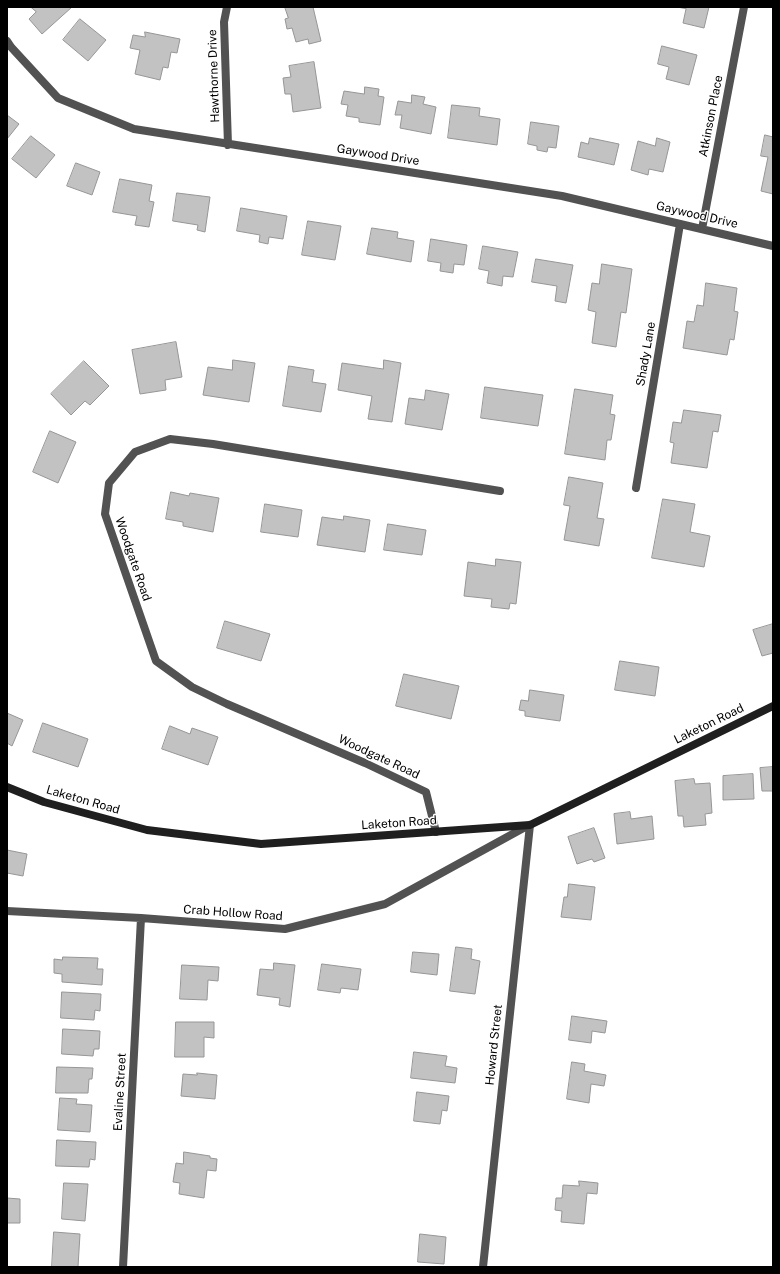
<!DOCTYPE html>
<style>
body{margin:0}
#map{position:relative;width:780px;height:1274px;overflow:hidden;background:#fff;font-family:"Public Sans",sans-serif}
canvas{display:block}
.frame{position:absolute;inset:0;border:8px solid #000;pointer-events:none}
</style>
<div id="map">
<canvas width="780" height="1274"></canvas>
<div class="frame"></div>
</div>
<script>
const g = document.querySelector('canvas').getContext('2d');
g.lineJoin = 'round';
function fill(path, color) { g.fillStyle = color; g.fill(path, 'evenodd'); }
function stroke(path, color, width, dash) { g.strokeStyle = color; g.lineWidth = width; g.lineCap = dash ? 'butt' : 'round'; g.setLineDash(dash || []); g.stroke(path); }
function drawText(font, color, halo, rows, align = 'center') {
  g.font = font + ' "Public Sans",sans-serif'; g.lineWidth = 3; g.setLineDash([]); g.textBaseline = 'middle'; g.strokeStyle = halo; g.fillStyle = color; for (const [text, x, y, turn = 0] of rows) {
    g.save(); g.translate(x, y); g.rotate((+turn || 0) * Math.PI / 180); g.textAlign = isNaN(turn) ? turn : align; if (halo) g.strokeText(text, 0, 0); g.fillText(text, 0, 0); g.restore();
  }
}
const building = new Path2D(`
 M31,7H72L42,34L29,19L36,12Z
 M285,7H313L321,41L309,44L308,39L296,42L292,28L287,29L285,19L288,18Z
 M677,7H709L704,28L683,23L686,9Z
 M80,19L106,40L88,61L63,40Z
 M145,32L180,39L177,53L171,52L168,68L163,67L160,80L135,74L140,50L130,48L133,35L145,37Z
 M662,46L697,55L689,85L666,79L669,67L658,64Z
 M314,62L321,108L293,112L291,94H285L283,78L291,77L289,66Z
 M365,87L379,89L378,96L384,97L380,125L359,122V118L346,116L348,105L341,104L344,91L364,94Z
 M412,95L425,97L423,104L436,107L431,134L400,128L402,115H395L398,101L411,103Z
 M452,105L480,108L479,116L500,119L497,145L448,138Z
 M7,115L19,124L7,139Z
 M531,122L559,126L556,148L548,147L547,152L537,150V146L528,144Z
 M765,135L773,137V194L761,191L768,157L761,156Z
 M31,136L55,155L36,178L12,159Z
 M590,138L619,144L614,165L578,157L581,142L588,144Z
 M657,138L670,142L663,172L649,169L648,175L631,170L638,141L655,146Z
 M76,163L100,172L92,195L67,186Z
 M120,179L152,185L149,201L154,202L149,227L135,225L137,216L113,212Z
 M177,193L210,197L205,232L197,230L198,225L173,221Z
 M241,208L287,216L283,239L269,237L268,244L259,242L260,235L237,231Z
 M308,221L341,226L335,260L302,255Z
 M372,228L398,232L397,238L414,241L411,262L367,254Z
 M431,239L467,245L464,265L454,264L453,273L440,271L441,263L428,261Z
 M483,246L518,252L513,277L503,276L502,286L487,283L489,271L479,269Z
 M536,259L573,265L566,303L555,301L557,286L532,282Z
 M602,264L632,269L626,313L621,312L616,347L592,343L596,312L588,310L592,283L599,284Z
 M706,283L737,288L734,311L738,312L734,340L730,339L727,355L683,348L687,321L694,322L697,305L703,306Z
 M176,342L182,377L165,380L166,390L140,394L132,350Z
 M233,360L255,363L249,402L203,395L208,367L232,370Z
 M384,360L401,363L392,422L368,419L372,396L338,390L342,363L383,369Z
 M84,361L109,386L90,405L85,401L71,415L51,394Z
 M289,366L314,370L312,382L326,384L321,412L283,406Z
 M485,387L543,395L538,426L481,418Z
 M575,389L613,395L610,414L615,415L611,440H607L605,460L565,454Z
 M426,390L449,394L442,430L405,424L409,398L424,400Z
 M684,410L721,415L718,432L713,431L707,468L671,463L674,443L670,442L673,422L681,423Z
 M50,431L76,442L58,483L33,472Z
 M569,477L603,483L597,518L604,519L599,546L564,540L570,506L564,505Z
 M171,492L189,496L190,493L219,498L213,532L183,526V522L166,519Z
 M663,499L695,504L690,532L710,536L704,567L652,558Z
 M265,504L302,510L298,537L261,532Z
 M344,516L370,520L365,552L317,545L322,517L343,520Z
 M388,524L426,530L422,555L384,550Z
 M496,559L521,562L516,604L510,603L509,609L491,607L492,599L464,596L468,562L495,566Z
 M225,621L270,634L261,661L217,648Z
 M773,624V653L762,656L753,630Z
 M620,661L659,667L655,696L615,690Z
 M404,674L459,686L451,719L396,706Z
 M530,690L564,695L560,721L525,716V711L519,710L521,700L528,701Z
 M7,713L23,720L12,746L7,743Z
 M43,723L88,739L78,767L33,752Z
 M170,726L190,734L192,728L218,737L208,765L162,749Z
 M773,767V791H762L760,768Z
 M753,774L754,799L723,800V776Z
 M694,779L695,784L710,783L712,813L705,814L706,825L684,827L683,816H678L675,781Z
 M630,812L631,819L652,816L654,839L617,844L614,814Z
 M594,828L605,858L594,862L592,859L577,864L568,837Z
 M7,850L27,854L23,876L7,873Z
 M569,884L595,887L591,920L561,917L564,897H567Z
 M456,947L472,949L471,959L480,961L475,994L450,991Z
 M413,952L439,954L437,975L411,972Z
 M63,957L98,958L97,969H103L102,985L62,982V974L54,973V959L62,960Z
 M274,963L295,965L290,1007L279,1005L280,998L257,995L260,969L273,970Z
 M322,964L361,969L358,990L341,988L340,993L318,990Z
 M182,965L219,967L218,981L208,980L207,1000L180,999Z
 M62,992L101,994L100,1011L95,1010L94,1020L61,1018Z
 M572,1016L607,1021L605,1033L592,1031L591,1043L569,1040Z
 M176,1022H214V1038L204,1037V1057H175Z
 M63,1029L100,1031L99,1049H94L93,1056L62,1054Z
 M414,1052L447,1056L445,1066L457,1068L455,1083L411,1078Z
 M572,1062L585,1064L584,1071L606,1075L604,1086L591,1084L589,1103L567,1099Z
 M57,1067L93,1068L92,1079H89L88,1093H56Z
 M197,1073L217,1075L215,1099L181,1096L183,1074L197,1075Z
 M417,1092L449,1096L447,1111L442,1110L440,1124L414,1121Z
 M60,1098L77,1099L76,1104L92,1105L90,1132L58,1130Z
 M57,1140L96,1142L95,1160L90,1159L89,1167L56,1166Z
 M184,1152L210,1156V1158L217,1159L216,1171L207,1170L204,1198L179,1194L180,1183L173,1182L176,1163L183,1164Z
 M579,1181L598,1183L597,1194L587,1193L584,1224L561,1222L562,1211L555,1210L556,1198H562L563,1185L579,1186Z
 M64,1183L88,1184L85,1221L62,1219Z
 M7,1198L20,1199V1223H7Z
 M54,1232L80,1234L78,1267H52Z
 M420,1234L446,1237L444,1264L418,1262Z`);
const street = new Path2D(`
 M227,7L224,22L228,145
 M7,41L11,47L58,98L134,129L562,196L773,246
 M702,229L744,7
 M636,488L680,224
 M436,832L426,792L365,763L227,704L192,687L156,661L105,514L109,483L135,452L170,439L213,444L500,491
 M7,911L141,918L285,929L385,904L529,825
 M123,1267L141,918
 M483,1267L530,825`);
const secondary = new Path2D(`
 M7,787L44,802L147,830L261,844L530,825L773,706`);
const streetNames = [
 ["Hawthorne Drive",214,76,-92],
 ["Atkinson Place",711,116,-79],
 ["Gaywood Drive",378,155,9],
 ["Gaywood Drive",697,215,13],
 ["Shady Lane",646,354,-80],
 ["Woodgate Road",133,559,71],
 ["Laketon Road",709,724,-26],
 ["Woodgate Road",379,757,25],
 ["Laketon Road",83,800,16],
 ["Laketon Road",399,823,-4],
 ["Crab Hollow Road",233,913,4],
 ["Howard Street",494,1045,-84],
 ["Evaline Street",120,1092,-87]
];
fill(building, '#c2c2c2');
stroke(building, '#969696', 1);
stroke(street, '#525252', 8);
stroke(secondary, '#1f1f1f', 8);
drawText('12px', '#000', '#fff', streetNames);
</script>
